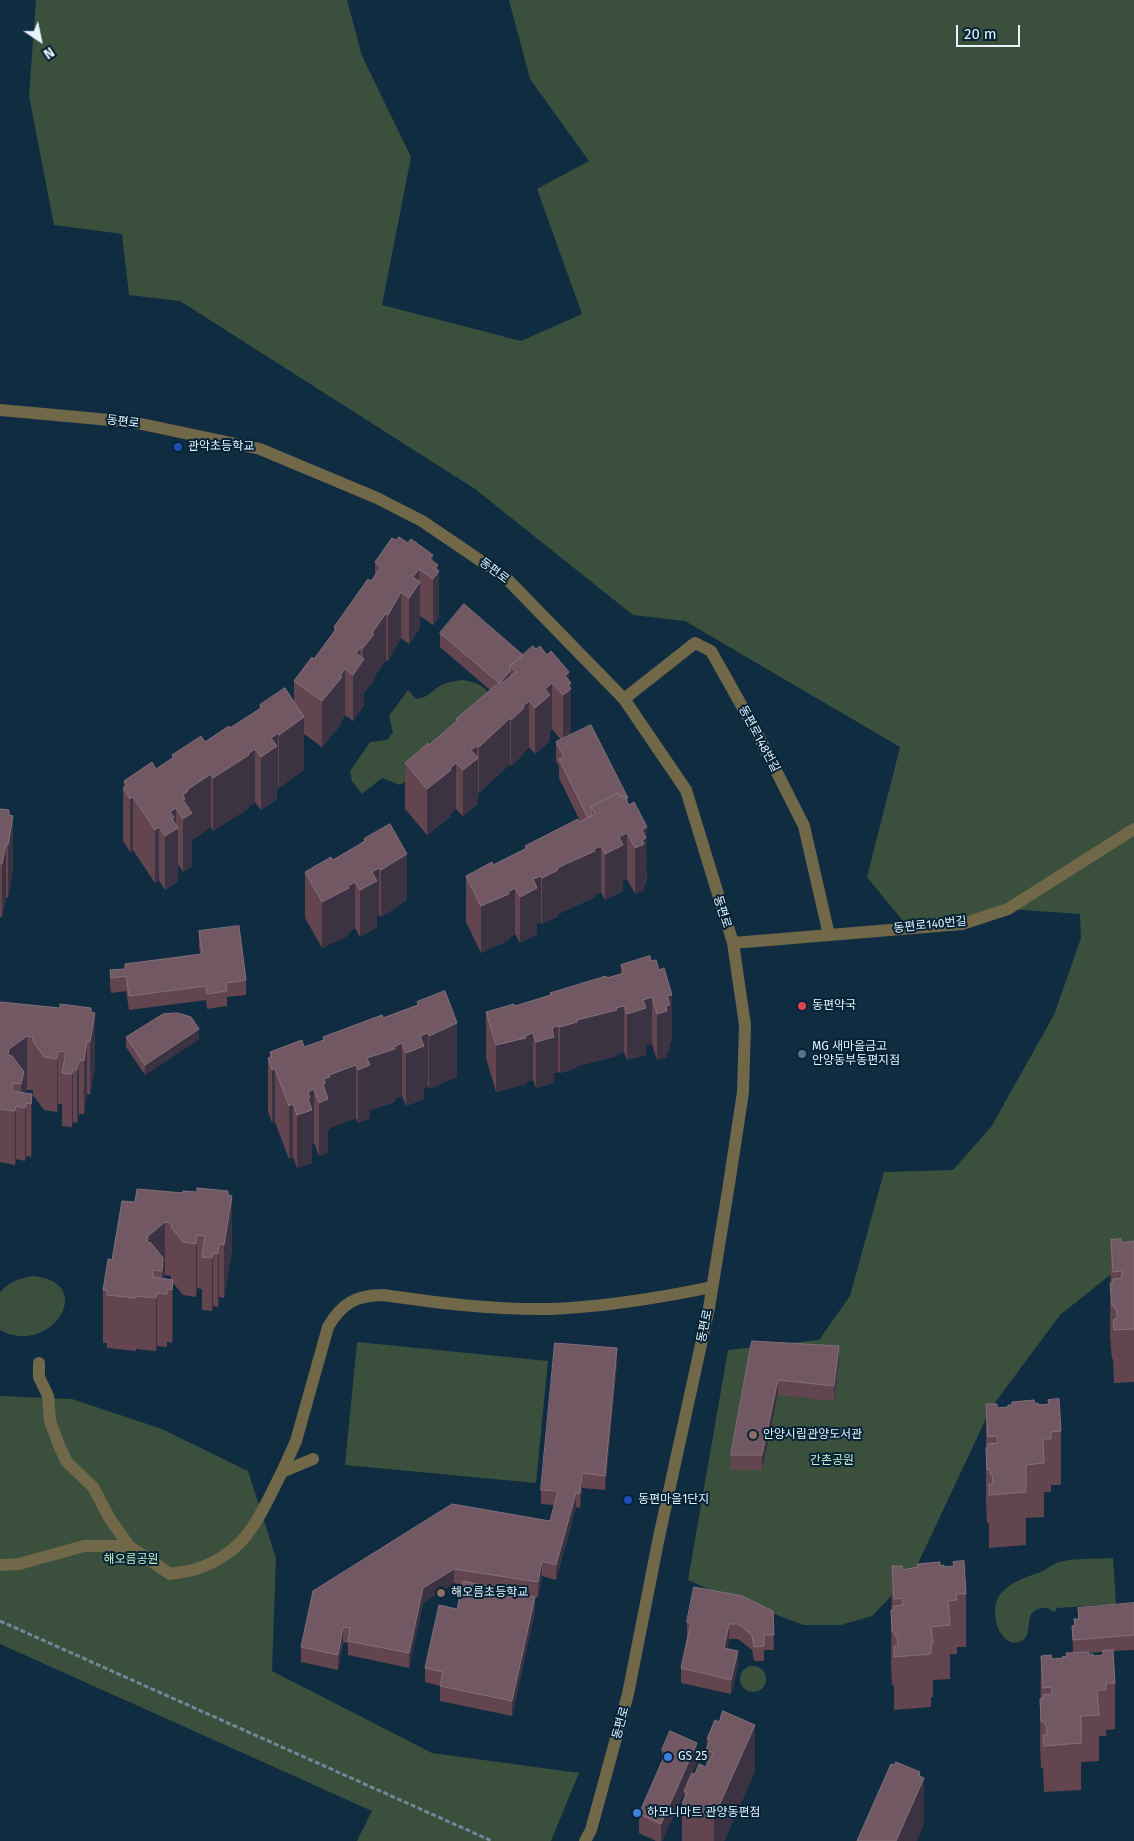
<!DOCTYPE html>
<meta charset="utf-8">
<style>
body{margin:0}
#map{position:relative;width:1134px;height:1841px;overflow:hidden;background:#102c40;font-family:"Fira Sans",sans-serif}
canvas{display:block}
.north{position:absolute;left:15px;top:15px;width:50px;height:50px;-webkit-text-stroke:4px #062235;paint-order:stroke;rotate:146deg;font-size:14px;font-weight:700;line-height:20px;text-align:center;color:#e7f4ff}
.north::after{content:'';display:block;margin:auto;width:18px;height:22px;background:#e7f4ff;clip-path:polygon(50% 0,100% 100%,50% 72%,0 100%)}
.scale{position:absolute;left:956px;top:25px;width:64px;height:22px;box-sizing:border-box;border:2px solid #e7f4ff;border-top:0;padding-left:6px;font-size:15px;line-height:18px;white-space:nowrap;color:#e7f4ff;-webkit-text-stroke:4px #062235;paint-order:stroke}
</style>
<div id="map">
<canvas width="1134" height="1841"></canvas>
<div class="north">N</div>
<div class="scale">20 m</div>
</div>
<script>
const g = document.querySelector('canvas').getContext('2d');
g.lineJoin = 'round';
function fill(path, color) { g.fillStyle = color; g.fill(path, 'evenodd'); }
function stroke(path, color, width, dash) { g.strokeStyle = color; g.lineWidth = width; g.lineCap = dash ? 'butt' : 'round'; g.setLineDash(dash || []); g.stroke(path); }
function drawText(font, color, halo, rows, align = 'center') {
  g.font = font + ' "Fira Sans","Noto Sans KR",sans-serif'; g.lineWidth = 4; g.setLineDash([]); g.textBaseline = 'middle'; g.strokeStyle = halo; g.fillStyle = color; for (const [text, x, y, turn = 0] of rows) {
    g.save(); g.translate(x, y); g.rotate((+turn || 0) * Math.PI / 180); g.textAlign = isNaN(turn) ? turn : align; if (halo) g.strokeText(text, 0, 0); g.fillText(text, 0, 0); g.restore();
  }
}
const green = new Path2D(`
 M36,0H347L362,56L411,157L382,305L521,341L582,314L537,189L589,161L530,79L509,0H1134V1256L1060,1315L991,1408L914,1572L872,1616L841,1625H803L706,1588L688,1580L728,1350L819,1340L850,1296L884,1172L953,1170L991,1127L1054,1015L1081,938L1080,914L1007,909L907,926L867,877L900,747L685,621L633,615L475,489L180,301L129,295L122,234L54,225L29,96Z
 M463,680C478,683 486,686 493,700L421,771L400,785L382,778L362,794L352,781L350,771L370,742L387,740L393,732L389,716L408,690L416,699C430,697 428,693 440,686C447,682 455,681 463,680Z
 M33,1276C99,1282 51,1358 0,1330V1292C9,1282 20,1278 33,1276Z
 M357,1342L548,1361L536,1483L345,1465Z
 M0,1396L72,1399L162,1429L248,1471L276,1558L272,1671L432,1753L579,1773L551,1841H357L372,1811L0,1644Z
 M1113,1558L1116,1604L1057,1608L1054,1612C1046,1605 1037,1607 1031,1614C1026,1628 1033,1640 1014,1643C1004,1641 998,1631 996,1621C989,1587 1020,1580 1043,1571C1048,1568 1054,1563 1060,1562C1071,1558 1100,1559 1113,1558Z
 M740 1679a13 13 0 1 1 26 0a13 13 0 1 1-26 0Z`);
const path = new Path2D(`
 M0,1621L492,1841`);
const minor = new Path2D(`
 M0,410L132,422L260,449L377,498L422,521L506,578L624,699L686,790L733,943L745,1025L743,1092L729,1184L709,1308L659,1537L628,1694L591,1830L585,1841
 M624,699L695,643L711,651L757,733L804,826L829,935
 M733,943L962,924L1008,909L1134,829
 M39,1363V1377L48,1396L50,1421L60,1448L67,1462L93,1487L110,1519L129,1546
 M282,1472L296,1441L328,1327C341,1304 356,1295 383,1295C438,1303 494,1310 550,1309C604,1307 659,1298 712,1287
 M0,1565L19,1564L84,1546H129L170,1574C178,1572 188,1572 196,1569C248,1552 259,1516 282,1472L313,1459`);
const wall = new Path2D(`
 M396,540L433,561L438,570L439,617L433,625L420,616V628L409,644L401,638L388,661L386,660L374,677V680L364,693V705L353,721L345,715L342,720V723L322,747L304,734V770L279,788L278,786L277,787V799L261,810L255,802L249,806V808L213,831L211,827L192,840V866L183,872L178,864V881L165,890L159,880L155,883L133,850L130,852L123,841V788H124V781L156,769L172,758V755L205,742L230,728L260,709V705L294,703V681L314,659L334,632V627L375,576V562Z
 M440,633L523,655L536,649L569,680L571,729V735L628,802L647,873L646,884L644,885V890L635,894L627,879L623,881V891L605,900L601,892L595,895V897L558,914V916L542,924L541,922L537,924V934L520,943L515,934L509,938V940L481,953L466,922V876L493,865L525,849V846L580,821L559,778V766L556,761V742L561,740L552,729L550,730V741L535,754L529,747L524,752V754L511,766L510,764L479,793L478,792V804L463,816L456,809L451,813V816L427,835L405,809V763L429,745L456,722V719L490,690L440,647Z
 M0,809L9,815L13,869L8,898L6,897L2,917H0Z
 M364,839L407,900L381,917L379,914L377,916V927L360,937L355,928L349,932V935L322,948L305,918V872L333,860L364,842Z
 M199,931L246,980V995L227,997V1006L207,1009L206,1000L129,1010L126,991L111,993L110,985V970L125,969V964L200,954L199,946Z
 M650,956L672,1041L670,1042V1051L667,1052V1057L657,1060L652,1044L646,1045V1055L627,1060L624,1052L617,1054V1056L577,1066V1068L560,1073L558,1072L554,1073V1083L536,1088L533,1080L526,1082V1084L496,1092L486,1058V1012L515,1006L550,996V993L621,974V965Z
 M0,1002L91,1012L95,1066L90,1095L87,1094L84,1114H79L77,1123L73,1122L72,1127L62,1126V1104H58L57,1112L44,1110L33,1095V1090H27L24,1092V1093L32,1094V1147L31,1157L26,1156L25,1161L16,1159L15,1165L0,1162Z
 M417,1002L457,1077L429,1089L428,1086L424,1088V1099L406,1106L402,1096L395,1099V1102L370,1110V1118L358,1123L356,1118L330,1128V1130H328V1152L319,1156L314,1143L312,1144V1163L297,1168L293,1157L289,1159L275,1122L272,1123L268,1111V1058L270,1057V1052L304,1047L323,1040V1037L383,1018L417,1005Z
 M126,1037L199,1039L145,1075L126,1047Z
 M183,1193L228,1195L232,1249L224,1298L219,1297L218,1307L213,1306L212,1311L202,1310V1289L197,1288L196,1297L183,1295L173,1283V1333L172,1343L167,1342V1347L157,1346L156,1351L136,1349V1351L107,1348V1343H103V1290L112,1260L135,1202ZM165,1275L171,1276V1279H163V1277Z
 M1111,1240L1122,1243L1134,1241V1382L1114,1383L1113,1359H1112L1110,1336Z
 M752,1341L839,1361L834,1401L778,1395L762,1470H731V1455Z
 M617,1363L605,1490L582,1488L580,1508L576,1507L556,1580L542,1576L538,1597H534L535,1611L512,1716L440,1701V1686L425,1682V1668L457,1609L462,1585L454,1583L423,1603L409,1668L348,1655V1643L343,1642L338,1670L301,1662V1647L313,1591L550,1521L554,1505L541,1504V1490Z
 M986,1404L997,1408L1008,1407L1012,1405L1035,1404L1039,1405L1061,1431V1485H1051V1492H1044V1517L1026,1518V1545L989,1548V1523H987L986,1501Z
 M892,1566L902,1570L917,1567L940,1566L944,1567L966,1594V1647H957V1654H950V1679L933,1680V1697H931V1707L894,1710V1685H892L891,1663Z
 M1134,1603V1650L1113,1651L1115,1683V1729L1106,1730V1736H1099V1761L1081,1762V1790L1044,1792L1043,1768H1041L1040,1745L1041,1656L1052,1659L1062,1658L1073,1653L1072,1626L1074,1625V1619H1078V1608ZM1103,1652V1655L1093,1656L1089,1655V1653Z
 M773,1611L774,1650H764V1661H754L752,1650L738,1639H729L727,1648L738,1665L731,1694L681,1683V1668L687,1637V1622Z
 M715,1720L755,1771L724,1841H682V1803L684,1800V1792L662,1841H656L639,1833V1814L662,1762V1750L697,1762L692,1773L695,1774L706,1767L707,1739Z`);
const shadedWall = new Path2D(`
 M433,555V578L435,568L438,565V572L439,571V617L433,625V579L430,559Z
 M419,569V584L420,582V628L409,644V598L413,577Z
 M401,592V638L388,661V615Z
 M386,613V660L374,677V680L364,693V705L353,721V675L356,653L360,648V664L363,660V648L372,633Z
 M345,669V715L342,720V723L322,747V701Z
 M510,671V686L500,684Z
 M569,672V684L571,683V735L563,742V695L565,676Z
 M552,683V729L550,730V741L535,754V708L545,689Z
 M529,701V747L524,752V754L511,766V720Z
 M304,717V770L279,788V735Z
 M510,718V764L479,793V747Z
 M278,733V786L277,787V799L261,810V757L271,738Z
 M477,746V758H478V804L463,816V770L471,750Z
 M255,749V802L249,806V808L213,831V778Z
 M456,763V809L451,813V816L427,835V789Z
 M211,774V827L192,840V866L183,872V795L187,790Z
 M133,797V850L130,852V799Z
 M176,808V829L178,828V881L165,890V836L170,812Z
 M9,810V837L13,816V869L8,898V845L9,815Z
 M159,827V880L155,883V830Z
 M647,827L646,884L644,885V890L635,894V848L642,830Z
 M627,833V879L623,881V891L605,900V854L619,837Z
 M6,844V897L2,917V864Z
 M601,846V892L595,895V897L558,914V916L542,924V878L557,868Z
 M407,854V900L381,917V870Z
 M379,868V914L377,916V927L360,937V890L372,872Z
 M541,876V922L537,924V934L520,943V897L533,879Z
 M355,882V928L349,932V935L322,948V902Z
 M515,888V934L509,938V940L481,953V906Z
 M672,995V1041L670,1042V1051L667,1052V1057L657,1060V1014L666,1006L667,996Z
 M652,997V1044L646,1045V1055L627,1060V1014L643,1000Z
 M624,1006V1052L617,1054V1056L577,1066V1068L560,1073V1027L577,1020Z
 M91,1008V1034L95,1013V1066L90,1095V1042Z
 M457,1023V1077L429,1089V1036Z
 M558,1026V1072L554,1073V1083L536,1088V1042L552,1028Z
 M199,1029V1039L145,1075V1065Z
 M428,1033V1086L424,1088V1099L406,1106V1053L420,1036Z
 M533,1033V1080L526,1082V1084L496,1092V1045Z
 M27,1036V1090L24,1092V1108L21,1107V1084L13,1083V1111L8,1055L9,1049Z
 M87,1041V1094L84,1114V1061Z
 M402,1043V1096L395,1099V1102L370,1110V1118L358,1123V1070L367,1058Z
 M58,1051V1104L57,1112V1059Z
 M79,1060V1114L77,1123V1070Z
 M356,1065V1118L330,1128V1130H328V1152L319,1156V1103L324,1079L329,1075Z
 M73,1069V1122L72,1127V1074Z
 M275,1069V1122L272,1123V1070Z
 M314,1089V1143L312,1144V1163L297,1168V1115L308,1092Z
 M32,1094V1147L31,1157V1104Z
 M26,1103V1156L25,1161V1108Z
 M293,1104V1157L289,1159V1106Z
 M16,1106V1159L15,1165V1111Z
 M232,1196V1249L224,1298V1245Z
 M165,1222V1275L163,1277V1293H162V1271L153,1270V1297L147,1242L148,1236Z
 M197,1235V1288L196,1297V1244Z
 M219,1244V1297L218,1307V1254Z
 M213,1253V1306L212,1311V1258Z
 M173,1280V1333L172,1343V1290Z
 M157,1293V1346L156,1351V1298Z
 M839,1346V1361L834,1401V1386Z
 M617,1348V1363L605,1490V1476Z
 M778,1380V1395L762,1470V1455Z
 M582,1473V1488L580,1508V1493Z
 M576,1493V1507L556,1580V1565Z
 M542,1561V1576L538,1597V1582Z
 M454,1569V1583L423,1603L409,1668V1653L423,1588Z
 M535,1597V1611L512,1716V1701Z
 M729,1624V1639L724,1662V1648Z
 M343,1627V1642L338,1670V1655Z
 M738,1651V1665L731,1694V1680Z
 M755,1725V1771L724,1841H714V1817Z
 M697,1743V1762L662,1841H661V1824Z
 M920,1772V1787L924,1778V1824L917,1841H896Z`);
const building = new Path2D(`
 M399,537L408,543L411,539L433,555L430,559L438,565L435,568L439,571L433,579L419,569L413,577L420,582L409,598L401,592L388,615L386,613L372,633L374,634L363,648H360L356,653L364,659L353,675L345,669L340,676L342,677L322,701L294,681L312,657L314,659L336,629L334,627L368,579L371,581L381,567L375,562L392,538L396,540Z
 M464,604L523,655L510,666V671L501,682V681L499,683L440,633Z
 M533,646L536,649L540,646L547,655L551,651L569,672L565,676L571,683L568,685L571,689L563,695L552,683L545,689L550,695L535,708L529,701L523,706L524,708L511,720L510,718L479,747L477,746L471,750L478,758L463,770L456,763L450,768L451,770L427,789L405,763L428,743L429,745L457,721L456,719L501,681L502,683L516,672L510,666Z
 M285,688L304,717L279,735L278,733L271,738L277,746L261,757L255,749L248,754L249,755L213,778L211,774L187,790L188,791L183,795L185,799L183,800L192,813L183,819L176,808L170,812L174,817L172,819L178,828L165,836L159,827L155,830L133,797L130,799L123,788L127,786L124,781L152,762L156,769L174,757L172,755L201,736L205,742L229,726L230,728L261,708L260,705Z
 M591,725L628,798L626,799L624,795L620,797L618,793L591,807V816L588,818L559,759L564,757L556,742Z
 M618,793L620,797L624,795L629,805L634,802L647,827L642,830L646,838L642,840L644,844L635,848L627,833L619,837L623,845L605,854L601,846L594,849L595,851L557,868L558,870L542,878L541,876L533,879L537,888L520,897L515,888L508,892L509,894L481,906L466,876L492,862L493,865L527,848L525,846L578,819L579,822L595,814L591,807Z
 M0,809L9,810V815L13,816L8,845L6,844L2,864H0Z
 M390,824L407,854L381,870L379,868L372,872L377,881L360,890L355,882L348,886L349,888L322,902L305,872L331,857L333,860L365,841L364,839Z
 M239,926L246,980L226,983L227,991L207,994L206,986L129,996L126,976L111,978L110,970L125,969V964L202,954L199,931Z
 M650,956L651,961L656,960L659,970L664,968L672,995L667,996L670,1005L666,1006L667,1011L657,1014L652,997L643,1000L646,1008L627,1014L624,1006L616,1008L617,1010L577,1020V1022L560,1027L558,1026L552,1028L554,1037L536,1042L533,1033L525,1036L526,1038L496,1045L486,1012L514,1004L515,1006L551,995L550,993L606,976L607,978L624,973L621,965Z
 M445,991L457,1023L429,1036L428,1033L420,1036L424,1046L406,1053L402,1043L394,1047L395,1049L367,1058L370,1065L358,1070L356,1065L329,1075L330,1077L324,1079L325,1083L323,1084L328,1099L319,1103L314,1089L308,1092L310,1098L308,1099L312,1110L297,1115L293,1104L289,1106L275,1069L272,1070L268,1058L272,1057L270,1052L302,1040L304,1047L324,1040L323,1037L382,1015L383,1018L418,1005L417,1002Z
 M0,1002L60,1008V1004L91,1008V1012L95,1013L90,1042L87,1041L84,1061L79,1060L77,1070L73,1069L72,1074L62,1073L66,1052L58,1051L57,1059L44,1057L33,1041V1037L27,1036L9,1049L8,1055L12,1056L24,1072L21,1084L13,1083L12,1091L32,1094L31,1104L26,1103L25,1108L16,1106L15,1111L0,1109Z
 M178,1013L191,1017L199,1029L145,1065L126,1037L163,1014Z
 M197,1188L228,1191V1195L232,1196L224,1245L219,1244L218,1254L213,1253L212,1258L202,1257L205,1236L197,1235L196,1244L183,1242L171,1227L172,1223L165,1222L148,1236L147,1242L151,1243L163,1258L162,1271L153,1270V1277L173,1280L172,1290L167,1289V1294L157,1293L156,1298L136,1296V1298L107,1295V1290H103L108,1259L112,1260L122,1201L135,1202L137,1189L183,1193V1191L197,1192Z
 M1121,1239L1122,1243L1134,1241V1329L1114,1330L1113,1320L1117,1319V1309H1115L1114,1306H1112L1110,1283H1113V1279L1122,1278V1271L1113,1272L1111,1240Z
 M752,1341L839,1346L834,1386L778,1380L762,1455H731Z
 M555,1343L617,1348L605,1476L582,1473L580,1493H576L556,1565L542,1561L538,1582L454,1569L423,1588L409,1653L348,1641L350,1628L343,1627L338,1655L301,1647L313,1591L452,1504L550,1521L558,1491L541,1490Z
 M1059,1399L1061,1431L1051,1432V1439H1043L1044,1463L1026,1465V1492L989,1495V1484H993L992,1474H990V1470H987L986,1448L988,1447V1444L998,1443L997,1436L988,1437L986,1404H997V1408L1008,1407V1405H1012V1402L1034,1400L1035,1404L1038,1403L1039,1405L1049,1404L1048,1400Z
 M964,1561L966,1594H956L957,1600L948,1601L950,1625L931,1627L933,1644H931V1654L894,1657V1646H898L897,1636H895V1632H892L891,1610H894L893,1606L903,1605L902,1598L894,1599L892,1566H902V1570L918,1567L917,1564L940,1562V1566L944,1565V1567L954,1566L953,1562Z
 M463,1581L535,1597L512,1701L440,1686L443,1672L425,1668L439,1605L457,1609Z
 M694,1587L742,1596L773,1611L774,1635H764V1646L754,1647L752,1635L738,1624H729L724,1648L738,1651L731,1680L681,1668L691,1623L687,1622Z
 M1134,1603V1635L1073,1640L1072,1626L1075,1625L1074,1619H1079L1078,1608Z
 M1113,1650L1115,1683H1106V1690H1097L1099,1715L1081,1716V1743L1044,1746L1043,1735H1047L1046,1725H1045L1044,1721L1041,1722L1040,1699H1043V1695L1052,1694V1687L1043,1688L1041,1656L1051,1655L1052,1659L1063,1658L1062,1657L1067,1656L1066,1653L1089,1652V1655L1093,1654V1656L1103,1655V1651Z
 M723,1711L755,1725L714,1817L682,1803L687,1793L684,1791L692,1773L695,1774L699,1764L706,1767L713,1753L706,1750L710,1740L707,1739L715,1720L719,1722Z
 M670,1731L697,1743L661,1824L639,1814L666,1752L662,1750Z
 M896,1762L920,1772L919,1776L924,1778L896,1841H857L891,1764L894,1765Z`);
const markers = [
 [178,447,5,"#1a4fb4"],
 [802,1006,5,"#e0444e"],
 [802,1054,5,"#5c6f8a"],
 [753,1435,5,"#8d6e63"],
 [628,1500,5,"#1a4fb4"],
 [441,1593,5,"#8d6e63"],
 [668,1757,5,"#3f7fe0"],
 [637,1813,5,"#3f7fe0"]
];
const streetNames = [
 ["동편로",123,422,7],
 ["동편로",494,571,37],
 ["동편로148번길",759,739,62],
 ["동편로",722,912,72],
 ["동편로140번길",930,925,-6],
 ["동편로",705,1326,-78],
 ["동편로",621,1723,-75]
];
const poiNames = [
 ["관악초등학교",188,447],
 ["동편약국",812,1006],
 ["MG 새마을금고",812,1047],
 ["안양동부동편지점",812,1061],
 ["안양시립관양도서관",763,1435],
 ["동편마을1단지",638,1500],
 ["해오름초등학교",451,1593],
 ["GS 25",678,1757],
 ["하모니마트 관양동편점",647,1813]
];
const parkNames = [
 ["간촌공원",832,1461],
 ["해오름공원",131,1560]
];
fill(green, '#3b4f3d');
stroke(path, '#728797', 3, [5, 2.5]);
stroke(minor, '#706849', 12);
fill(wall, '#634550');
fill(shadedWall, '#3c3342');
fill(building, '#715863');
stroke(building, '#84707b', 1);
for (const [x, y, r, color] of markers) { const dot = new Path2D(); dot.arc(x, y, r, 0, 2 * Math.PI); g.fillStyle = color; g.fill(dot); stroke(dot, '#062235', 2); }
drawText('12px', '#e7f4ff', '#062235', streetNames);
drawText('12px', '#e7f4ff', '#062235', poiNames, 'left');
drawText('12px', '#c4f1c7', '#062235', parkNames);
</script>
